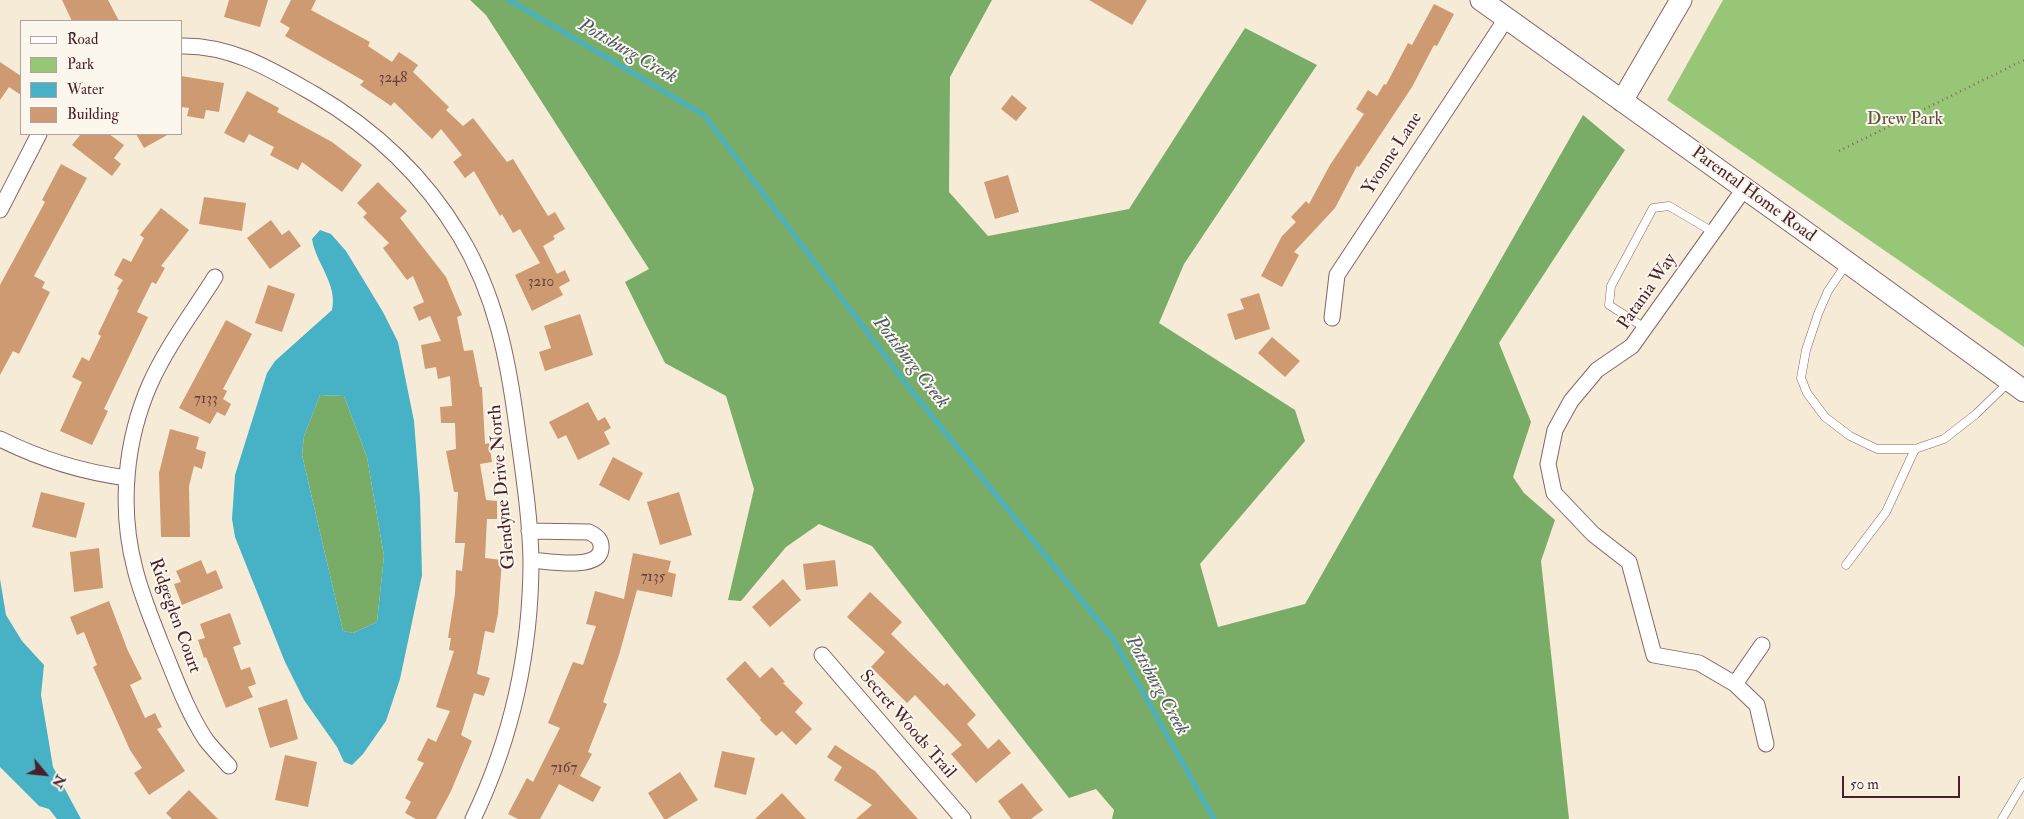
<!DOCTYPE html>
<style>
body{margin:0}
#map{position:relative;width:2024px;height:819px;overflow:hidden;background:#f6ebd7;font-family:"IM FELL Double Pica",serif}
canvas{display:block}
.legend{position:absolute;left:20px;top:20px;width:162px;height:115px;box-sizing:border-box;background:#fbf7ec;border:1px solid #b4a19f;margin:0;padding:6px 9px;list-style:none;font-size:15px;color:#4a1f2b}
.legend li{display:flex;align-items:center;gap:10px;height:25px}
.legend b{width:25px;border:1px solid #b4a19f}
.north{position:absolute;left:20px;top:749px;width:50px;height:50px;-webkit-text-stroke:4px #fbf7ec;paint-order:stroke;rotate:118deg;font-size:14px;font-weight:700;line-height:20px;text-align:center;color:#4a1f2b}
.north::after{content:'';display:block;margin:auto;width:18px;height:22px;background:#4a1f2b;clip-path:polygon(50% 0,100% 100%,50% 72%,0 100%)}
.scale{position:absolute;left:1842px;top:776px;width:118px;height:22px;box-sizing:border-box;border:2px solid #4a1f2b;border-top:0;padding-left:6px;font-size:15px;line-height:18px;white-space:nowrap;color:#4a1f2b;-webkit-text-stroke:4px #fbf7ec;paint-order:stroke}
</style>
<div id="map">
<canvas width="2024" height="819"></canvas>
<ul class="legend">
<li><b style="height:6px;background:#fff"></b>Road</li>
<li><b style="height:14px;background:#97c776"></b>Park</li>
<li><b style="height:14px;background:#47b1c6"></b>Water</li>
<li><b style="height:14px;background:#cd9a72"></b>Building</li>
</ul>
<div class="north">N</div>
<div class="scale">50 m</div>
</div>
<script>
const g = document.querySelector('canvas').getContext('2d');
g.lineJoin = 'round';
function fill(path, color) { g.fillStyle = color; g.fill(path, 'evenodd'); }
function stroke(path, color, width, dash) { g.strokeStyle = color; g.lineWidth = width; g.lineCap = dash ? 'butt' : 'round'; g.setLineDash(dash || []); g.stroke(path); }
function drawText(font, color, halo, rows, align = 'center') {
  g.font = font + ' "IM FELL Double Pica",serif'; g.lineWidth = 4; g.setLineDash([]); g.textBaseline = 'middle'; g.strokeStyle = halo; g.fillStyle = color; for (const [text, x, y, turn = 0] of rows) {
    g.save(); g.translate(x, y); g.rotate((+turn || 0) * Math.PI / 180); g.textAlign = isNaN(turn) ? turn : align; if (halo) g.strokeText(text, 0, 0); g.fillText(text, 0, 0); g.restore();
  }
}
const green = new Path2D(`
 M1723,0H2024V347L1667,100Z`);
const forest = new Path2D(`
 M470,0H992L950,77L949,192L988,236L1129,209L1245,28L1317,65L1184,264L1159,323L1295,410L1305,441L1200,564L1218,627L1305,604L1583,115L1625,150L1499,343L1531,422L1513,477L1524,493L1555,520L1541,561L1569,819H1112L1114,810L1096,789L1069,798L872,546L819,524L786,547L741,601L728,600L754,489L726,396L665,363L625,282L649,269L486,15Z
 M320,395L344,396L367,457L384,556L377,622L353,633L343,631L302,455L304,436Z`);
const water = new Path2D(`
 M320,230L331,234L346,251L383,312L398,342L414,421L420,498L422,575L400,679L386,721L363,754L352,765L344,762L337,747L304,700L285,662L235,537L232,519L235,475L267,373L275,361L332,310C338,284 316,264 312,239ZM320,395L344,396L367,457L384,556L377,622L353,633L343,631L302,455L304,436Z
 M0,579L6,615L22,641L44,665L41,695L53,767L81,819H57L49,809L39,806L0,767Z`);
const stream = new Path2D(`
 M509,0L704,115L910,389L1113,639L1214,819`);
const building = new Path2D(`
 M62,0H108L119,21H72Z
 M229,0H268L260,27L224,17Z
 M291,0H316L311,10L370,42L368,46L392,62L399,52L418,65L413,72L449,107L446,110L463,126L473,118L507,162L513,159L548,216L555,212L565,229L553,236L555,239L543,246L557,274L565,270L570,281L559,287L563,295L532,311L515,275L540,263L520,229L513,233L502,214L500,216L474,171L465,178L453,162L462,155L441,129L432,139L394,102L391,106L360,85L364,81L285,36L290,28L280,22Z
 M1089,0H1147L1132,25Z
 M1434,4L1454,14L1437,46L1434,45L1412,87L1359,167L1357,166L1335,208L1294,252L1299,255L1282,287L1261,276L1282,236L1296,222L1291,217L1306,201L1309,204L1330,165L1364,114L1356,109L1368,90L1377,96L1384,84L1386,85L1408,43L1412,45Z
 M0,62L21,76V95L9,87L0,100Z
 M181,76L224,83L219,112L206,110L204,119L187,116L189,108L181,107Z
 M247,91L279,108L277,112L332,142L362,165L342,192L302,162L298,170L270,155L274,147L249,134L244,143L224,133Z
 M1012,95L1027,108L1016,121L1001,109Z
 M81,134H109L124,145L114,158L121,164L112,176L72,145Z
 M136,134H169L144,148Z
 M61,164L87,178L34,276L45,282L42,288L50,292L19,354L13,351L0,375V285L45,202L42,200Z
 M1008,175L1019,212L995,219L984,182Z
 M378,182L407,211L400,218L446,277L462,315L457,317L464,351L473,350L480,387H482L485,444L489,443L492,462L480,464L486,500L497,501V519H487L485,558L502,560L498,614L494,633L485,631L477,674L490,678L484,696L474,693L461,735L472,741L451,791L436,819H416L405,813L411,802L405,798L424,763L417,760L428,738L436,742L450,711L436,707L454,651L449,650L451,638H448L455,594L456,570L462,571L465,543H455L458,492H454L446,451L456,449L455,423H441L440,407L452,406L450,376L438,379L436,367L425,369L421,345L441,341L430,316L419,321L413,307L424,302L413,276L407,280L383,248L389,243L363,217L367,213L357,203Z
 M204,197L246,203L242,231L199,224Z
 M161,208L189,230L161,266L165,268L156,284L152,282L137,312L148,317L104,409L108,411L92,445L60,431L82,382L72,377L82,357L89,361L101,336L98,334L119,290L117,289L123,280L114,275L123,258L131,262L144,238L140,235Z
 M271,220L282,235L289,230L301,246L270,269L247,238Z
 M268,285L295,294L282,332L255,323Z
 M1259,293L1270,329L1235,340L1227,314L1244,309L1240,299Z
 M580,314L593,355L545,371L539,352L551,348L544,326Z
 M226,320L252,334L223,389L227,391L223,399L231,404L225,416L217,412L210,424L179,408Z
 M1272,337L1300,361L1285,377L1258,353Z
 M588,402L598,421L605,417L611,428L604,432L610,444L578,460L566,435L558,439L549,422Z
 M170,429L199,437L196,449L206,452L202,469L194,466L189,486L190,537H161L159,473Z
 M613,457L643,473L629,501L599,485Z
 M41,492L85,503L76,538L32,527Z
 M679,492L692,535L660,545L647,502Z
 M99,548L103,588L74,592L70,552Z
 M633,553L671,561L668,572L676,574L672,597L637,590L619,655L603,702L607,704L588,752L592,754L580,776L601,787L593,802L559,784L540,819H518L508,814L527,778L533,782L560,728L548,723L573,662L583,665L596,626L586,624L595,591L624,599Z
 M201,560L207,574L216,570L223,588L182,605L174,584L181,582L176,571Z
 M835,560L838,586L806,590L803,564Z
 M783,579L801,600L770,627L752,607Z
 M870,592L902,622L891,634L944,686L947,683L976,715L967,724L988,749L999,739L1011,753L976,783L951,754L962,745L915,695L907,703L871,667L885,652L847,617Z
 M109,601L128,651L142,679L130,685L145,718L155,713L162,727L157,729L185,771L149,795L134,773L142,768L130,750L93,667L97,665L84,632L77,635L70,617Z
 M230,613L241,644L233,647L241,670L250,667L256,684L248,687L253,697L226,708L206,657L204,658L198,640L205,638L200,624Z
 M745,661L760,678L772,667L785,682L783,683L803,703L795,712L812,729L796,745L782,731L776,736L760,720L761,718L726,679Z
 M287,699L298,739L270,748L258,708Z
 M835,745L875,771L918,819H856L872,805L834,780L842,767L827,757Z
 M722,751L755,758L746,795L714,787Z
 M285,755L317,762L308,807L275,800Z
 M680,772L698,800L667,819H664L648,793Z
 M1022,783L1043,810L1031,819H1011L998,801Z
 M189,790L218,819H172L166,813Z
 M782,793L806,819H755Z`);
const path = new Path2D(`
 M1839,151L2024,60`);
const lane = new Path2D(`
 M1847,263L1828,291L1818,314L1806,350L1801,378L1807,393L1825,417L1850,436L1877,449H1915L1944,439L1976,414L2009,382
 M1645,328L1609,305L1611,286L1653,208L1669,206L1713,232
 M1846,565L1886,512L1915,449
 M2002,819L2024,782`);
const street = new Path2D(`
 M181,46C232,45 272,70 314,94C374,129 424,176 460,236C496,296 508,359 517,427C523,471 530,515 531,560C531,649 512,738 473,819
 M1744,189L1632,346L1597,370L1571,401L1555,430L1548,464L1554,493L1593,534L1629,562L1654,655L1699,663L1735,684L1757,705L1766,744
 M0,210L39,134
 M215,277C193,312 167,346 150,384C125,441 119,508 135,569C141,594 151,617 160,641C174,674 186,710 206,740C213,749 221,757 229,766
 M1332,318L1337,275L1506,19
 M0,439C40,459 82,472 127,478
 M529,531L589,532C597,536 602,540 601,549C599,571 547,561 531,560
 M822,655L963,819
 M1735,684L1762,645`);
const secondary = new Path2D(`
 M1481,0L1800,228L2024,391
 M1622,101L1681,0`);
const numberNames = [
 ["3248",393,79],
 ["3210",541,283],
 ["7133",206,400],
 ["7135",653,578],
 ["7167",564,769]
];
const parkNames = [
 ["Drew Park",1905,120]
];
const streetNames = [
 ["Yvonne Lane",1393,154,-57],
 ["Parental Home Road",1753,195,36],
 ["Patania Way",1648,292,-55],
 ["Glendyne Drive North",503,487,-95],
 ["Ridgeglen Court",174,616,70],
 ["Secret Woods Trail",907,725,49]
];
const waterNames = [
 ["Pottsburg Creek",627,52,30],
 ["Pottsburg Creek",910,363,52],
 ["Pottsburg Creek",1156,686,61]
];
fill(green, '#97c776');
fill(forest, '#79ac67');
fill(water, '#47b1c6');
stroke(stream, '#47b1c6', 4.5);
fill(building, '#cd9a72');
stroke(lane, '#866667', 9);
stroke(street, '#866667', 17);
stroke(secondary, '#866667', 23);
stroke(path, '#866667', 2.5, [1, 4]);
stroke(lane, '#fff', 8);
stroke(street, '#fff', 15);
stroke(secondary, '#fff', 21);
drawText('15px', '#6b3e3d', null, numberNames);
drawText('18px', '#615142', '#fbf7ec', parkNames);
drawText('18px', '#4a1f2b', '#fbf7ec', streetNames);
drawText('italic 19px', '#495969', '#fbf7ec', waterNames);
</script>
